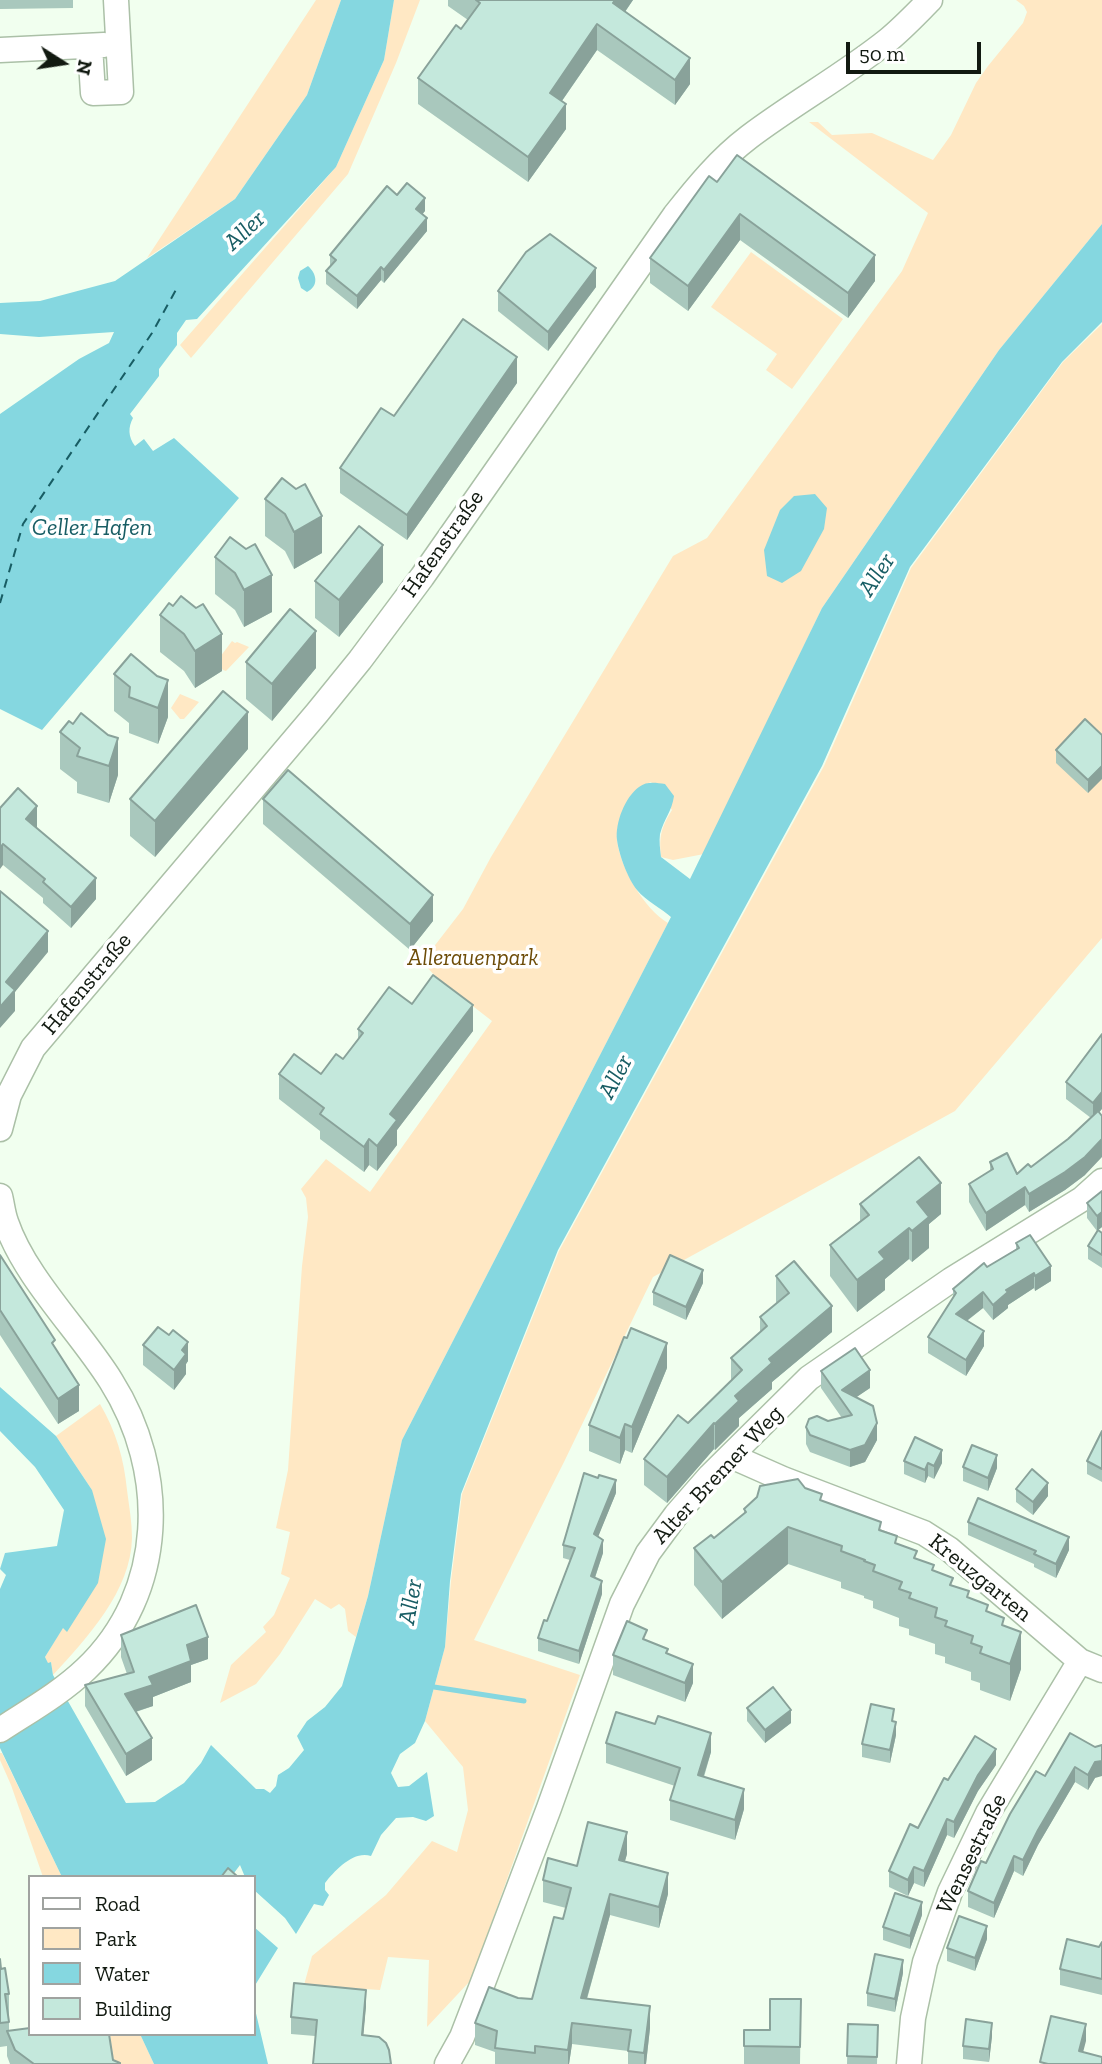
<!DOCTYPE html>
<meta charset="utf-8">
<style>
body{margin:0}
#map{position:relative;width:1102px;height:2064px;overflow:hidden;background:#f1ffef;font-family:"Zilla Slab",serif}
canvas{display:block}
.legend{position:absolute;left:28px;top:1875px;width:228px;height:161px;box-sizing:border-box;background:#fff;border:2px solid #a0a3a0;margin:0;padding:9px 12px;list-style:none;font-size:21px;color:#121a11}
.legend li{display:flex;align-items:center;gap:14px;height:35px}
.legend b{width:35px;border:2px solid #a0a3a0}
.north{position:absolute;left:28px;top:28px;width:70px;height:70px;-webkit-text-stroke:5px #fff;paint-order:stroke;rotate:102deg;font-size:19px;font-weight:700;line-height:28px;text-align:center;color:#121a11}
.north::after{content:'';display:block;margin:auto;width:24px;height:32px;background:#121a11;clip-path:polygon(50% 0,100% 100%,50% 72%,0 100%)}
.scale{position:absolute;left:846px;top:42px;width:135px;height:32px;box-sizing:border-box;border:4px solid #121a11;border-top:0;padding-left:9px;font-size:21px;line-height:24px;white-space:nowrap;color:#121a11;-webkit-text-stroke:5px #fff;paint-order:stroke}
</style>
<div id="map">
<canvas width="1102" height="2064"></canvas>
<ul class="legend">
<li><b style="height:9px;background:#fff"></b>Road</li>
<li><b style="height:19px;background:#ffe8c4"></b>Park</li>
<li><b style="height:19px;background:#85d7e0"></b>Water</li>
<li><b style="height:19px;background:#c4e8dc"></b>Building</li>
</ul>
<div class="north">N</div>
<div class="scale">50 m</div>
</div>
<script>
const g = document.querySelector('canvas').getContext('2d');
g.lineJoin = 'round';
function fill(path, color) { g.fillStyle = color; g.fill(path, 'evenodd'); }
function stroke(path, color, width, dash) { g.strokeStyle = color; g.lineWidth = width; g.lineCap = dash ? 'butt' : 'round'; g.setLineDash(dash || []); g.stroke(path); }
function drawText(font, color, halo, rows, align = 'center') {
  g.font = font + ' "Zilla Slab",serif'; g.lineWidth = 7; g.setLineDash([]); g.textBaseline = 'middle'; g.strokeStyle = halo; g.fillStyle = color; for (const [text, x, y, turn = 0] of rows) {
    g.save(); g.translate(x, y); g.rotate((+turn || 0) * Math.PI / 180); g.textAlign = isNaN(turn) ? turn : align; if (halo) g.strokeText(text, 0, 0); g.fillText(text, 0, 0); g.restore();
  }
}
const green = new Path2D(`
 M316,0H341L307,95L235,199L147,258Z
 M394,0H420L396,63L348,174L191,358L180,345L336,167L384,60Z
 M1016,0H1102V224L999,350L822,608L704,854L673,860L661,857C659,836 661,828 672,810L651,782C638,787 631,795 625,808C620,818 616,829 617,840C620,867 644,909 668,923L402,1440L368,1596L356,1637L348,1631L345,1609L339,1604L331,1609L315,1599L280,1654L256,1684L220,1703L231,1665L266,1632L263,1627L274,1615L290,1578L281,1574L290,1532L276,1528L288,1470L302,1266L308,1217L306,1198L301,1189L326,1159L370,1192L492,1021L438,979L422,962L463,909L491,857L673,556L707,538L902,271L928,213L809,122H818L832,135L872,133L933,160L951,135L976,83L988,66L1023,23L1027,12L1024,6Z
 M751,252L843,319L792,389L766,370L777,354L711,307Z
 M1102,324V938L955,1111L653,1277L564,1462L474,1640L580,1675L471,1980L427,2027L429,1960L388,1957L380,1990L304,1985L312,1956L386,1895L432,1841L457,1852L468,1810L463,1767L425,1721L445,1647L451,1581L462,1494L559,1251L824,766L911,568L1063,362Z
 M232,641L235,643L237,642L249,647L226,671L223,670L217,661Z
 M180,694L199,702L184,719H180L171,708Z
 M100,1404C116,1431 124,1459 127,1490C129,1506 132,1522 132,1538C131,1591 87,1638 53,1675L51,1662L48,1664L45,1657L63,1627L67,1631L92,1490L56,1436Z
 M0,1753H2L62,1877H43L11,1785L0,1760Z
 M110,2034H140L154,2064H114Z`);
const water = new Path2D(`
 M341,0H394L384,60L336,167L197,319L186,320L177,333V345L159,369V376L130,414L133,418C128,427 128,437 135,446L144,439L153,451L174,438L239,498L42,730L0,709V414L79,359L109,343L114,332L39,337L0,334V303L40,301L115,281L235,199L307,95Z
 M1102,224V322L1062,362L910,567L822,766L558,1250L461,1494L450,1581L445,1647L425,1721L415,1743L400,1754L391,1773L398,1787L409,1786L427,1772L434,1816L426,1821L413,1817L396,1818L381,1835L371,1856C354,1850 335,1870 325,1883V1890L329,1895L323,1906L314,1904L296,1934L285,1918L254,1890V1877H245L240,1865L231,1877H62L0,1748V1589L6,1575L0,1569L5,1553L57,1546L64,1510L35,1467L0,1431V1387L56,1436L92,1490L106,1539L98,1583L67,1632L63,1628L45,1657L48,1663L51,1662L53,1675L126,1803L155,1802L184,1783L201,1763L211,1745L256,1789H264L270,1793L276,1786L278,1775L289,1768L304,1750L297,1736L307,1721L325,1707L342,1686L368,1596L402,1440L671,917C661,908 646,901 637,890C628,879 619,855 617,840C615,823 625,797 639,787C647,781 656,783 665,784L674,796C672,811 664,819 660,834C659,841 660,849 661,857L690,879L822,608L999,350Z
 M308,266C317,274 319,286 307,292L301,288L298,278L300,271Z
 M815,494L827,508L824,529L801,571L782,583L767,576L764,550L780,510L794,496Z
 M254,1927L278,1948L254,1987Z
 M254,2005L268,2064H154L140,2034H254Z`);
const stream = new Path2D(`
 M434,1687L524,1701`);
const ferry = new Path2D(`
 M0,603L23,524L152,333L177,288`);
const minor = new Path2D(`
 M90,46L93,93L121,92L116,0
 M0,50L104,45
 M0,1129L9,1095L33,1048L317,713L360,660L422,577L675,215C697,187 720,159 749,137C794,103 843,76 887,41C902,29 916,14 930,0
 M0,1196C2,1204 3,1214 6,1222C25,1278 80,1331 111,1381C168,1471 167,1592 86,1669C61,1693 29,1711 0,1730
 M731,1456L783,1479L924,1533L949,1549L1080,1661L1102,1670
 M447,2064L462,2037L479,1993L549,1808L622,1604L648,1553L676,1515L710,1476L809,1378L951,1280L1082,1199L1102,1181
 M909,2064L913,2018L925,1962L950,1892L988,1813L1080,1661`);
const wall = new Path2D(`
 M0,0H73V8L0,9Z
 M448,0H633L625,12L690,84L675,105L597,50L562,101L566,129L528,182L418,104V78L461,29L468,20L448,6Z
 M717,182L875,281L848,318L740,240L688,311L650,283V258Z
 M397,195L425,211L422,214L427,231L384,283L381,280L357,309L326,284V271L330,267V255Z
 M596,287L548,351L498,311V291Z
 M517,383L407,540L340,493V468L394,416Z
 M282,478L322,553L294,569L285,551L265,536V499Z
 M230,537L272,612L244,627L235,610L215,594V557Z
 M315,581L383,582L339,637L315,618Z
 M169,603L222,671L195,688L184,671L160,652V615Z
 M131,654L168,717L158,744L129,733V723L114,711V674Z
 M246,662L316,668L272,721L246,699Z
 M73,724L118,775L109,803L77,793V782L60,769V732Z
 M1102,735L1088,793L1056,763V750Z
 M248,749L155,857L130,836V799Z
 M263,799L433,921L410,950L263,824Z
 M0,808L37,827V828L96,899L71,928L43,903V898L3,865Z
 M412,1004L473,1031L397,1130V1145L377,1171L369,1165L364,1172L320,1139V1131L279,1099V1074H321L343,1059L358,1039V1029Z
 M1102,1034L1099,1113L1085,1175L1065,1190L1029,1212L1025,1205L986,1231L969,1202V1184L990,1171V1162L1017,1174L1031,1167L1068,1139L1091,1118L1066,1099V1082Z
 M1102,1191V1227L1098,1230L1102,1233V1268L1088,1259V1246L1097,1231L1087,1218V1203Z
 M860,1204L941,1214L929,1224V1248L912,1262L909,1259L885,1279V1290L857,1312L830,1276V1245L860,1221Z
 M1016,1243L1051,1281L1035,1291L1034,1288L1008,1305V1308L993,1320L983,1308L967,1321L984,1346L966,1376L928,1353V1337L953,1298V1289L1016,1249Z
 M0,1255L55,1348L79,1411L58,1424L0,1335Z
 M776,1276L832,1332L772,1382V1389L739,1418V1426L715,1450L714,1449L667,1503L644,1485V1459L688,1423L731,1381V1358L760,1332V1317L777,1303L776,1302Z
 M703,1283L686,1320L653,1305V1292Z
 M169,1335L188,1361L186,1364V1374L174,1390L143,1365V1345Z
 M667,1368L632,1453L625,1450L620,1464L589,1451V1425Z
 M821,1371L870,1388L856,1397L877,1440L865,1462L850,1467L810,1452L806,1444V1427L842,1418L821,1388Z
 M1102,1431V1482L1087,1474V1461Z
 M904,1461L942,1463L934,1479L928,1476L925,1483L904,1474Z
 M963,1467L997,1468L988,1491L963,1481Z
 M805,1488L822,1501L881,1531L897,1544L988,1612L1004,1626L1021,1669L1010,1701L980,1690V1683L971,1680V1672L945,1663V1657L935,1654V1644L909,1635V1629L899,1626V1618L873,1608V1601L864,1598V1596L841,1588V1582L788,1564L722,1619L694,1585V1548L714,1538L744,1513V1509L757,1497Z
 M1016,1489L1048,1496L1033,1515L1016,1502Z
 M616,1493L598,1536L603,1553L595,1578L602,1594L579,1664L538,1651V1638L547,1621L570,1560L563,1558V1545Z
 M968,1522L1069,1550L1056,1578L1034,1567V1564L968,1535Z
 M121,1635L208,1659L191,1665V1682L153,1697V1706L136,1712L152,1760L126,1776L85,1706V1685L127,1674L121,1657Z
 M647,1641L693,1683L685,1702L613,1675V1655Z
 M747,1708L791,1723L765,1743L747,1721Z
 M894,1722L896,1735L890,1763L862,1757V1744Z
 M1070,1733L1095,1778L1088,1790L1075,1782L1038,1845L1023,1876L1014,1871L994,1918L968,1907V1891L986,1863L1045,1776Z
 M606,1743L711,1752L704,1777L744,1809L735,1840L670,1820V1800L675,1786L606,1763Z
 M996,1765L978,1791L954,1838L947,1835L924,1887L914,1883L908,1896L889,1887V1871L918,1828L948,1780Z
 M627,1854L625,1861L668,1894L659,1928L610,1915L587,1999L650,2028L646,2064H628V2051L572,2044L569,2064H495V2052L475,2045V2023L518,1998L532,1999L563,1919L566,1908L543,1902V1880L577,1866Z
 M922,1915L910,1949L883,1940V1927Z
 M987,1939L975,1971L947,1961V1948Z
 M1102,1942V1995L1060,1985V1969L1099,1947Z
 M0,1959L1,1969L9,1994V2031L113,2060L120,2064H10L7,2056V2046L0,2047Z
 M903,1973L895,2012L867,2006V1993Z
 M801,1999L800,2064H744V2030H770Z
 M366,2006L363,2035L315,2036L291,2034V2017Z
 M848,2024L878,2025L877,2064H847Z
 M992,2036L989,2062L963,2059V2046Z`);
const shadedWall = new Path2D(`
 M615,0H633L613,29V3Z
 M597,24V50L550,118V93Z
 M690,58V84L675,105V80Z
 M566,104V129L528,182V157Z
 M425,198V211L416,222V209Z
 M740,214V240L688,311V286Z
 M427,218V231L384,283V270Z
 M875,255V281L848,318V293Z
 M381,267V280L357,309V296Z
 M596,268V287L548,351V332Z
 M517,357V383L407,540V515Z
 M322,516V553L294,569V532Z
 M383,545V582L339,637V600Z
 M272,575V612L244,627V590Z
 M316,631V668L272,721V684Z
 M222,634V671L195,688V651Z
 M168,680V717L158,744V708Z
 M248,712V749L155,857V821Z
 M118,738V775L109,803V766Z
 M1102,766V779L1088,793V780Z
 M37,806V827L26,840V819Z
 M3,844V865L0,869V848Z
 M96,878V899L71,928V907Z
 M433,895V921L410,950V924Z
 M48,931V952L15,992V1011L0,1028V1007L6,982Z
 M473,1005V1031L397,1130V1145L377,1171V1146L390,1114Z
 M1102,1092V1109L1093,1120V1103Z
 M369,1139V1165L364,1172V1147Z
 M1102,1139V1157L1085,1175L1065,1190L1029,1212V1194Z
 M941,1183V1214L929,1224V1248L912,1262V1231L917,1202Z
 M1025,1187V1205L986,1231V1213Z
 M1102,1212V1227L1097,1231V1216Z
 M909,1228V1259L885,1279V1290L857,1312V1280L879,1252Z
 M1051,1266V1281L1035,1291V1276Z
 M703,1270V1283L686,1320V1307Z
 M1034,1273V1288L1008,1305V1308L993,1320V1305L1006,1290Z
 M983,1292V1308L956,1329V1314Z
 M832,1306V1332L772,1382V1389L739,1418V1426L715,1450V1424L735,1396L769,1359Z
 M984,1331V1346L966,1376V1360Z
 M188,1342V1361L186,1364V1374L174,1390V1370L182,1350Z
 M667,1343V1368L632,1453V1427Z
 M870,1370V1388L845,1405L842,1390Z
 M79,1385V1411L58,1424V1399Z
 M714,1423V1449L667,1503V1477Z
 M877,1423V1440L865,1462L850,1467V1450Z
 M625,1424V1450L620,1464V1438Z
 M942,1450V1463L934,1479V1466Z
 M997,1455V1468L988,1491V1478Z
 M928,1463V1476L925,1483V1470Z
 M616,1480V1493L594,1547V1534Z
 M1048,1483V1496L1033,1515V1502Z
 M788,1527V1564L722,1619V1582Z
 M1069,1537V1550L1056,1578V1564Z
 M603,1540V1553L591,1589V1576Z
 M602,1581V1594L579,1664V1651Z
 M1021,1632V1669L1010,1701V1664Z
 M208,1637V1659L191,1665V1682L153,1697V1706L125,1715V1694L149,1677L187,1645Z
 M693,1664V1683L685,1702V1683Z
 M791,1710V1723L765,1743V1730Z
 M896,1722V1735L890,1763V1750Z
 M711,1733V1752L698,1794V1775Z
 M152,1738V1760L126,1776V1754Z
 M996,1749V1765L978,1791L954,1838V1822L978,1775Z
 M1102,1761V1776L1095,1778L1088,1790V1775L1095,1762Z
 M1075,1767V1782L1038,1845L1023,1876V1860L1038,1830Z
 M744,1789V1809L735,1840V1820Z
 M947,1819V1835L924,1887V1871Z
 M627,1832V1854L619,1881V1860Z
 M1014,1856V1871L994,1918V1903Z
 M914,1867V1883L908,1896V1880Z
 M668,1873V1894L659,1928V1907Z
 M610,1894V1915L581,2019V1998Z
 M922,1902V1915L910,1949V1936Z
 M987,1926V1939L975,1971V1958Z
 M903,1960V1973L895,2012V1999Z
 M366,1990V2006L362,2051V2035Z
 M650,2006V2028L646,2064H644V2053Z
 M572,2023V2044L569,2064H568V2050Z
 M992,2023V2036L989,2062V2049Z
 M1086,2024V2041L1080,2064L1079,2051Z`);
const building = new Path2D(`
 M476,0H615L613,3L690,58L675,80L597,24L550,93L566,104L528,157L418,78L456,25L461,29L480,3Z
 M737,155L875,255L848,293L740,214L688,286L650,258L709,176L717,182Z
 M407,183L425,198L416,209L427,218L384,270L381,267L357,296L326,271L336,260L330,255L387,186L397,195Z
 M550,234L596,268L548,332L498,291L526,252Z
 M463,319L517,357L407,515L340,468L381,408L394,416Z
 M282,478L296,489L305,484L322,516L294,532L285,514L265,499Z
 M359,526L383,545L339,600L315,581Z
 M230,537L246,549L255,544L272,575L244,590L235,573L215,557Z
 M181,596L196,608L203,604L222,634L195,651L184,634L160,615L169,603L173,606Z
 M290,609L316,631L272,684L246,662Z
 M131,654L157,676L168,680L158,708L129,697L130,687L114,674Z
 M223,691L248,712L155,821L130,799Z
 M81,713L108,735L118,738L109,766L77,756L80,748L60,732L69,721L73,724Z
 M1085,719L1102,735V766L1088,780L1056,750Z
 M288,770L433,895L410,924L263,799Z
 M18,788L37,806L26,819L96,878L71,907L43,882L45,879L3,844L0,848V808Z
 M0,891L48,931L6,982L15,990L0,1007Z
 M433,975L473,1005L390,1114L397,1120L377,1146L369,1139L364,1147L320,1114L324,1108L279,1074L294,1054L321,1074L336,1054L343,1059L363,1033L358,1029L389,987L412,1004Z
 M1102,1034V1092L1093,1103L1066,1082Z
 M1098,1111L1102,1116V1139L1085,1157L1065,1172L1029,1194L1025,1187L986,1213L969,1184L993,1169L990,1162L1007,1153L1017,1174L1028,1164L1031,1167L1068,1139Z
 M919,1157L941,1183L917,1202L929,1217L912,1231L909,1228L879,1252L885,1259L857,1280L830,1245L869,1215L860,1204Z
 M1102,1191V1212L1097,1216L1087,1203Z
 M1098,1230L1102,1233V1255L1088,1246Z
 M1030,1235L1051,1266L1035,1276L1034,1273L1006,1290L1008,1292L993,1305L983,1292L956,1314L984,1331L966,1360L928,1337L956,1293L953,1289L984,1263L987,1267L1019,1248L1016,1243Z
 M0,1255L55,1340L52,1343L79,1385L58,1399L0,1310Z
 M670,1255L703,1270L686,1307L653,1292Z
 M794,1261L832,1306L769,1359L772,1363L735,1396L739,1401L715,1424L714,1423L667,1477L644,1459L678,1415L688,1423L742,1370L731,1358L767,1326L760,1317L789,1293L776,1276Z
 M158,1327L169,1335L173,1330L188,1342L182,1350L186,1354L174,1370L143,1345Z
 M631,1328L667,1343L632,1427L625,1424L620,1438L589,1425L624,1337L627,1338Z
 M855,1348L870,1370L842,1390L873,1406L877,1423L865,1445L850,1450L810,1435L806,1427L809,1419L817,1416L828,1421L852,1415L821,1371Z
 M1102,1431V1469L1087,1461Z
 M915,1437L942,1450L934,1466L928,1463L925,1470L904,1461Z
 M972,1445L997,1455L988,1478L963,1467Z
 M1032,1469L1048,1483L1033,1502L1016,1489Z
 M584,1473L598,1478L599,1475L616,1480L594,1534L603,1540L591,1576L602,1581L579,1651L538,1638L544,1620L547,1621L575,1548L563,1545Z
 M798,1479L805,1488L822,1494L820,1500L881,1522L879,1530L897,1536L895,1543L917,1551L914,1558L934,1565L932,1570L953,1578L950,1585L969,1591L967,1597L988,1605L986,1611L1004,1618L1002,1625L1021,1632L1010,1664L980,1653L982,1647L971,1643L973,1636L945,1626L947,1621L935,1617L937,1608L909,1598L911,1593L899,1589L902,1582L873,1571L875,1565L864,1561L865,1560L841,1551L842,1546L788,1527L722,1582L694,1548L711,1535L714,1538L746,1512L744,1509L757,1497L760,1486Z
 M978,1498L1069,1537L1056,1564L1034,1554L1036,1551L968,1522Z
 M196,1605L208,1637L187,1645L191,1661L149,1677L153,1685L125,1694L152,1738L126,1754L85,1685L134,1672L121,1635Z
 M627,1621L647,1630L643,1639L668,1649L666,1653L693,1664L685,1683L613,1655Z
 M773,1687L791,1710L765,1730L747,1708Z
 M871,1704L894,1709L892,1721L896,1722L890,1750L862,1744Z
 M616,1712L655,1724L658,1716L711,1733L698,1775L744,1789L735,1820L670,1800L680,1768L606,1743Z
 M1070,1733L1095,1747L1102,1745V1761L1095,1762L1088,1775L1075,1767L1038,1830L1023,1860L1014,1856L994,1903L968,1891L981,1861L986,1863L1010,1814L1036,1771L1045,1776Z
 M975,1736L996,1749L978,1775L954,1822L947,1819L924,1871L914,1867L908,1880L889,1871L910,1824L918,1828L944,1778L948,1780Z
 M588,1822L627,1832L619,1860L668,1873L659,1907L610,1894L581,1998L650,2006L644,2053L628,2051L631,2030L572,2023L568,2050L535,2046V2053L495,2048L497,2031L475,2023L489,1987L518,1998L532,1999L554,1917L563,1919L571,1888L543,1880L548,1858L577,1866Z
 M228,1868L238,1877H221Z
 M895,1893L922,1902L910,1936L883,1927Z
 M959,1916L987,1926L975,1958L947,1948Z
 M1067,1939L1099,1947L1102,1942V1979L1060,1969Z
 M875,1954L903,1960L895,1999L867,1993Z
 M0,1959L1,1969L5,1968L9,1994H5L9,2022L0,2023Z
 M294,1983L366,1990L362,2035L379,2037L386,2043L389,2050L391,2064H313L317,2020L291,2017Z
 M770,1999H801L800,2047L744,2046V2030H770Z
 M1051,2016L1086,2024L1079,2051L1102,2057V2064H1048L1040,2062Z
 M966,2019L992,2023L989,2049L963,2046Z
 M848,2024L878,2025L877,2057L847,2056Z
 M30,2028V2034H109L113,2060L120,2063V2064H34L15,2050L7,2031Z`);
const streetNames = [
 ["Hafenstraße",443,544,-55],
 ["Hafenstraße",87,984,-50],
 ["Alter Bremer Weg",718,1475,-47],
 ["Kreuzgarten",980,1578,39],
 ["Wensestraße",972,1854,-64]
];
const parkNames = [
 ["Allerauenpark",473,958]
];
const waterNames = [
 ["Aller",245,231,-43],
 ["Celler Hafen",92,528],
 ["Aller",877,575,-57],
 ["Aller",616,1077,-62],
 ["Aller",411,1602,-80]
];
fill(green, '#ffe8c4');
fill(water, '#85d7e0');
stroke(stream, '#85d7e0', 5);
stroke(ferry, '#185d64', 2, [9, 7]);
stroke(minor, '#abc0a7', 27);
stroke(minor, '#fff', 24);
fill(wall, '#a9c8bd');
fill(shadedWall, '#89a29a');
fill(building, '#c4e8dc');
stroke(building, '#89a29a', 2);
drawText('23px', '#121a11', '#fff', streetNames);
drawText('italic 23px', '#6d4c08', '#fff', parkNames);
drawText('italic 24px', '#185d64', '#fff', waterNames);
</script>
